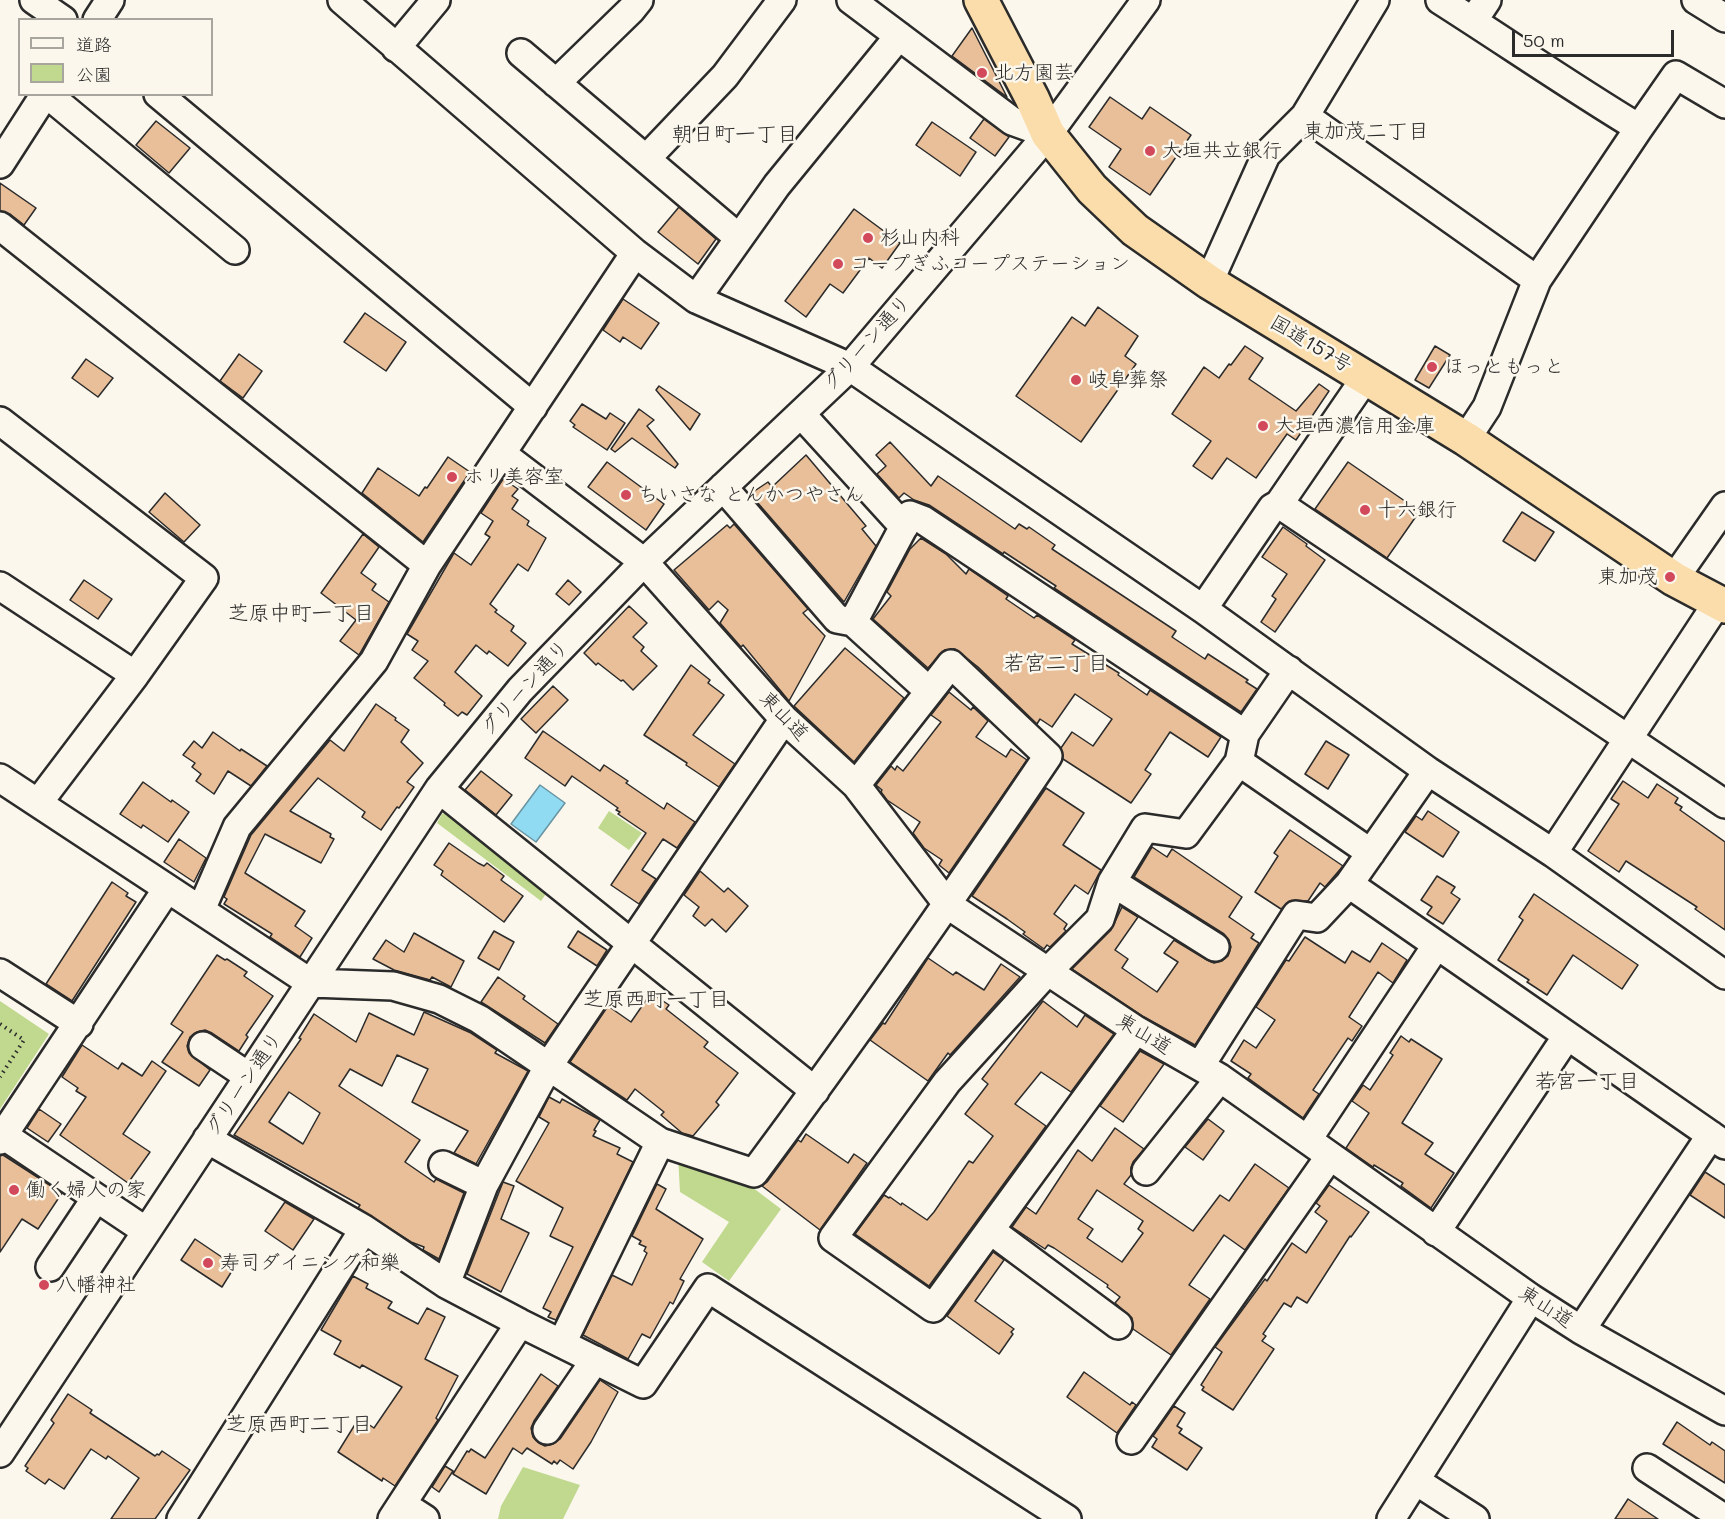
<!DOCTYPE html>
<meta charset="utf-8">
<style>
body{margin:0}
#map{position:relative;width:1725px;height:1519px;overflow:hidden;background:#fbf7ec;font-family:Mali,"Klee One",sans-serif}
canvas{display:block}
.legend{position:absolute;left:18px;top:18px;width:195px;height:78px;box-sizing:border-box;background:#fbf7ec;border:2px solid #a8a59f;margin:0;padding:8px 10px;list-style:none;font-size:18px;color:#2b2b2b}
.legend li{display:flex;align-items:center;gap:12px;height:30px}
.legend b{width:30px;border:2px solid #a8a59f}
.scale{position:absolute;left:1512px;top:30px;width:162px;height:27px;box-sizing:border-box;border:3px solid #2b2b2b;border-top:0;padding-left:8px;font-size:18px;line-height:21px;white-space:nowrap;color:#2b2b2b;-webkit-text-stroke:4px #fbf7ec;paint-order:stroke}
</style>
<div id="map">
<canvas width="1725" height="1519"></canvas>
<ul class="legend">
<li><b style="height:8px;background:#fbf7ec"></b>道路</li>
<li><b style="height:16px;background:#c0d98f"></b>公園</li>
</ul>
<div class="scale">50 m</div>
</div>
<script>
const g = document.querySelector('canvas').getContext('2d');
g.lineJoin = 'round';
function fill(path, color) { g.fillStyle = color; g.fill(path, 'evenodd'); }
function stroke(path, color, width, dash) { g.strokeStyle = color; g.lineWidth = width; g.lineCap = dash ? 'butt' : 'round'; g.setLineDash(dash || []); g.stroke(path); }
function drawText(font, color, halo, rows, align = 'center') {
  g.font = font + ' Mali,"Klee One",sans-serif'; g.lineWidth = 5; g.setLineDash([]); g.textBaseline = 'middle'; g.strokeStyle = halo; g.fillStyle = color; for (const [text, x, y, turn = 0] of rows) {
    g.save(); g.translate(x, y); g.rotate((+turn || 0) * Math.PI / 180); g.textAlign = isNaN(turn) ? turn : align; if (halo) g.strokeText(text, 0, 0); g.fillText(text, 0, 0); g.restore();
  }
}
const green = new Path2D(`
 M451,811L548,891L541,901L437,823L442,814Z
 M609,811L642,833L629,850L598,828Z
 M0,1001L49,1034L0,1109Z
 M678,1156L744,1181L781,1209L729,1281L702,1262L729,1222L680,1192Z
 M523,1467L580,1485L563,1519H498L501,1506Z`);
const water = new Path2D(`
 M540,785L565,803L536,842L511,824Z`);
const building = new Path2D(`
 M972,28L1007,97L952,56Z
 M1110,97L1142,119L1150,107L1191,135L1150,195L1109,167L1121,149L1089,127Z
 M984,119L1009,137L995,156L970,138Z
 M156,121L190,148L169,173L136,145Z
 M932,122L976,152L960,176L916,145Z
 M0,183L36,208L24,225L10,214L0,211Z
 M679,207L716,239L698,264L658,232Z
 M854,209L900,243L882,268L869,258L843,293L830,284L806,317L785,301Z
 M623,299L659,323L641,349L623,337L620,342L603,330Z
 M1098,307L1138,336L1125,356L1136,364L1081,442L1016,396L1072,317L1085,326Z
 M365,313L406,342L386,371L344,342Z
 M1245,346L1263,358L1249,379L1296,411L1319,384L1329,391L1296,440L1287,434L1256,478L1227,458L1212,479L1193,466L1211,441L1172,414L1204,367L1219,378L1229,364L1231,365Z
 M1435,346L1450,355L1429,388L1415,380Z
 M239,354L262,371L243,398L220,381Z
 M86,359L113,378L98,397L72,378Z
 M659,386L700,414L690,430L656,390Z
 M582,404L606,419L610,413L625,423L607,450L573,427L575,425L570,421Z
 M639,409L654,420L647,426L678,464L675,468L632,438L615,452L611,449Z
 M890,442L931,486L938,476L1015,529L1019,524L1027,529L1029,527L1055,545L1052,549L1176,631L1172,637L1205,659L1208,654L1248,680L1246,682L1257,689L1241,712L1054,588L1056,586L1004,552L1003,554L929,505L914,500L904,493L899,498L877,474L886,466L876,455Z
 M806,455L866,526L862,529L876,546L844,602L750,494L768,482L772,487Z
 M448,457L470,472L423,542L362,493L378,468L419,496L425,487L427,488Z
 M607,462L664,504L646,530L588,487Z
 M1348,462L1415,508L1413,512L1417,515L1387,558L1315,509Z
 M503,479L518,489L512,496L518,500L512,509L529,521L527,525L546,538L528,571L518,564L490,604L497,610L495,612L514,626L511,631L526,643L508,666L489,651L487,654L476,645L455,672L482,696L467,715L462,712L458,716L444,705L445,703L414,678L428,661L412,650L418,641L407,634L454,553L471,565L490,537L485,534L493,521L481,513Z
 M165,493L200,525L184,542L149,512Z
 M1522,512L1554,532L1535,561L1503,541Z
 M734,524L808,609L803,613L825,636L789,701L743,645L741,647L720,623L728,610L718,601L709,610L674,570L727,525L730,528Z
 M1283,527L1307,544L1306,546L1325,560L1275,632L1261,622L1276,599L1272,596L1287,574L1262,557Z
 M363,534L379,547L361,573L376,584L372,590L389,602L359,655L340,641L356,620L321,593Z
 M921,538L946,554L966,574L969,569L1008,596L1006,599L1034,618L1037,615L1075,640L1072,644L1119,673L1118,675L1147,695L1150,690L1221,737L1208,757L1170,732L1145,770L1151,774L1131,803L1063,759L1061,748L1072,732L1093,746L1112,719L1075,694L1052,727L1040,719L1037,724L978,667L955,649L945,650L928,668L873,619L891,596L887,592L910,549Z
 M84,580L112,599L98,619L70,600Z
 M568,580L581,592L569,605L556,594Z
 M629,606L647,623L633,637L644,647L641,651L657,666L633,690L623,680L621,681L598,663L596,665L584,653Z
 M845,648L904,698L854,762L794,706Z
 M691,665L710,680L708,683L724,695L693,735L735,764L719,787L686,765L687,763L644,735Z
 M553,686L568,700L536,733L521,719Z
 M949,692L971,710L973,707L988,721L976,737L1006,757L1011,749L1027,760L949,873L939,865L942,860L924,848L913,833L920,822L887,800L881,792L882,790L876,785L891,766L895,770L897,766L903,771L941,722L931,715Z
 M376,704L396,718L395,720L409,730L401,742L423,763L407,782L414,787L399,808L397,807L381,830L362,817L365,812L318,778L290,811L331,834L330,837L334,839L321,863L265,834L245,873L305,911L295,926L312,938L300,957L270,937L272,934L224,904L227,899L224,897L251,835L330,740L344,751Z
 M543,731L600,771L604,765L628,781L626,783L664,809L667,803L695,822L677,848L663,839L642,870L656,879L639,904L611,885L646,833L618,814L620,812L616,810L618,808L572,776L565,786L525,758Z
 M213,732L240,751L241,749L267,766L251,786L228,771L214,794L196,781L201,774L192,767L195,763L183,755L194,741L202,748Z
 M1326,741L1349,755L1328,789L1305,774Z
 M481,771L512,795L496,815L465,790Z
 M1623,781L1648,798L1657,784L1678,798L1675,803L1682,807L1680,810L1725,842V930L1695,909L1697,907L1626,861L1619,872L1588,851L1619,804L1611,799Z
 M143,782L171,802L172,800L189,812L168,842L143,825L141,828L120,814Z
 M1046,788L1084,813L1063,845L1101,870L1088,894L1075,885L1054,914L1067,924L1064,929L1066,931L1050,947L1047,945L1044,949L1023,934L1025,932L1007,919L972,896Z
 M1428,811L1459,832L1443,857L1405,832L1416,816L1422,820Z
 M1290,830L1343,866L1325,887L1320,883L1308,901H1290L1281,909L1255,892L1278,856L1274,853Z
 M179,839L206,858L194,882L164,862Z
 M449,843L478,863L484,866L487,863L504,876L501,880L523,896L504,922L441,875L443,871L434,865Z
 M1152,847L1167,857L1172,849L1242,897L1229,917L1254,934L1251,938L1259,943L1195,1045L1144,1017L1072,969L1111,930L1122,907L1138,917L1115,950L1128,959L1122,968L1157,992L1178,962L1164,953L1174,940L1207,960L1214,963L1222,961L1228,956L1231,947L1229,940L1224,934L1134,877Z
 M700,871L724,892L728,888L748,906L726,932L712,919L705,926L693,916L699,907L684,895Z
 M1437,876L1455,887L1451,893L1460,899L1443,924L1427,914L1432,907L1421,900Z
 M112,882L128,893L126,896L136,902L72,1001L46,984Z
 M1534,894L1638,965L1622,989L1573,955L1547,995L1527,982L1529,980L1498,960L1523,920L1519,917Z
 M494,931L514,942L499,970L478,958Z
 M578,931L607,950L597,966L568,947Z
 M414,933L464,961L451,987L432,977L430,980L394,970L373,959L386,940L404,952Z
 M1305,937L1345,963L1352,951L1370,962L1382,943L1407,960L1393,983L1378,972L1349,1017L1362,1026L1352,1041L1348,1038L1313,1090L1319,1094L1303,1118L1248,1078L1251,1074L1231,1061L1244,1040L1256,1048L1275,1020L1256,1007L1286,960L1289,961Z
 M217,955L225,960L227,959L247,972L244,976L273,996L246,1035L248,1037L239,1051L212,1033L205,1030L197,1032L190,1037L187,1046L189,1053L210,1070L199,1086L162,1062L183,1032L171,1024Z
 M928,958L953,975L956,972L984,990L1001,964L1020,977L950,1055L948,1053L928,1081L870,1040L883,1023L885,1024Z
 M498,977L525,996L523,999L558,1024L545,1043L481,1002Z
 M651,993L669,1005L666,1009L708,1042L704,1047L738,1073L716,1102L719,1105L693,1136L682,1133L661,1115L664,1112L635,1089L627,1100L570,1062L608,1006L631,1022Z
 M1043,1001L1077,1027L1085,1015L1114,1034L1071,1092L1041,1072L1015,1104L1046,1126L929,1286L855,1234L884,1195L889,1198L890,1197L901,1205L902,1203L927,1220L934,1212L969,1161L973,1163L993,1136L965,1114L988,1084L982,1079Z
 M424,1012L471,1033L497,1050L495,1053L528,1071L476,1164L454,1153L468,1131L412,1102L428,1069L397,1055L382,1086L350,1069L339,1086L420,1140L405,1162L434,1182L436,1179L464,1193L439,1259L423,1250L424,1247L411,1242L358,1208L360,1205L234,1135L301,1039L299,1038L314,1014L356,1042L369,1013L414,1035ZM289,1092L320,1113L303,1144L269,1122Z
 M1401,1036L1409,1042L1411,1039L1442,1059L1402,1123L1433,1143L1425,1154L1454,1173L1431,1208L1401,1186L1403,1183L1374,1165L1373,1167L1346,1148L1369,1113L1352,1101L1363,1085L1370,1090L1393,1055L1390,1053Z
 M82,1045L118,1069L122,1063L142,1076L152,1061L166,1071L123,1134L150,1152L128,1183L60,1135L86,1097L76,1091L78,1088L62,1077Z
 M1140,1051L1164,1064L1123,1122L1100,1106Z
 M549,1097L560,1103L562,1099L600,1120L594,1130L596,1131L593,1136L620,1148L617,1154L633,1162L556,1320L548,1317L551,1312L543,1308L573,1247L550,1236L563,1208L516,1181L549,1123L539,1117Z
 M39,1109L61,1124L48,1142L27,1128Z
 M1208,1119L1224,1131L1203,1160L1185,1147Z
 M1115,1128L1144,1149L1133,1162L1131,1168V1175L1124,1184L1193,1231L1220,1195L1229,1201L1255,1164L1289,1188L1245,1250L1224,1235L1189,1285L1210,1299L1171,1355L1133,1329L1132,1318L1115,1303L1120,1297L1107,1287L1108,1285L1054,1248L1048,1245L1045,1249L1012,1227L1026,1207L1036,1214L1078,1150L1092,1161ZM1097,1190L1143,1221L1138,1229L1143,1233L1122,1262L1087,1238L1093,1229L1078,1219Z
 M806,1134L848,1163L854,1154L867,1163L820,1230L762,1186L767,1182L798,1140L801,1142Z
 M3,1155L62,1193L38,1229L22,1219L0,1252V1156Z
 M1705,1172L1725,1185V1218L1690,1195Z
 M503,1182L514,1186L501,1219L529,1233L501,1292L467,1274Z
 M657,1184L666,1189L656,1209L703,1239L680,1279L684,1281L673,1304L670,1302L650,1338L642,1334L628,1359L583,1335L612,1275L632,1285L647,1253L644,1251L646,1247L639,1244L641,1241L632,1236Z
 M1329,1185L1369,1212L1351,1237L1350,1236L1307,1303L1297,1297L1291,1307L1284,1303L1263,1334L1266,1336L1262,1341L1274,1349L1233,1410L1202,1390L1204,1387L1201,1385L1222,1352L1215,1347L1265,1279L1267,1281L1292,1243L1306,1253L1327,1221L1315,1212L1320,1206L1316,1203Z
 M285,1202L314,1219L293,1250L265,1231Z
 M195,1239L235,1266L222,1287L181,1260Z
 M993,1252L1004,1260L975,1301L1014,1329L1011,1332L1013,1334L999,1354L947,1316Z
 M353,1276L368,1284L366,1288L392,1302L388,1308L418,1324L427,1308L445,1317L425,1359L458,1376L436,1418L438,1420L395,1486L383,1478L382,1481L338,1452L359,1418L374,1428L402,1387L362,1365L360,1368L334,1354L341,1341L321,1330Z
 M1084,1372L1130,1405L1132,1402L1136,1405L1117,1433L1067,1397Z
 M541,1374L558,1386L534,1421L531,1428L533,1437L539,1443L545,1446L553,1444L560,1439L600,1380L618,1392L591,1442L573,1469L560,1460L557,1464L554,1461L552,1464L527,1448L522,1454L513,1448L486,1494L453,1474L467,1451L469,1452L471,1449L485,1458Z
 M68,1394L92,1410L90,1413L155,1456L157,1454L159,1455L162,1451L190,1470L155,1519H111L139,1478L108,1456L106,1459L91,1449L64,1489L49,1479L45,1484L26,1471L28,1468L25,1466L54,1423L51,1420Z
 M1174,1406L1185,1413L1177,1426L1182,1429L1179,1433L1202,1448L1187,1470L1152,1447L1157,1439L1153,1436Z
 M1677,1422L1710,1445L1712,1442L1725,1451V1483L1663,1444Z
 M445,1466L453,1471L439,1492L432,1487Z
 M1628,1499L1658,1519H1615Z`);
const path = new Path2D(`
 M0,1024L24,1040L0,1077`);
const minor = new Path2D(`
 M34,0L63,20
 M342,0L635,253L696,299L850,367L1203,609L1428,771L1553,853L1725,975
 M851,0L1012,121L1048,134
 M1440,0C1506,42 1571,87 1639,128L1537,280L1487,407L1466,439
 M1696,0L1725,18
 M97,20L110,0
 M1473,21L1487,0
 M396,48L436,0
 M521,53L739,238
 M556,83L631,10L639,0
 M47,94L235,250
 M158,94L533,407
 M1305,116L1537,280
 M1639,128L1676,75L1725,104
 M646,159L725,76L782,0
 M0,164L45,94
 M0,226L427,565
 M1209,282L1266,155L1305,116L1375,0
 M696,299L777,185L899,36
 M1366,377L1279,504L1725,804
 M801,414L904,527
 M0,421L204,578L135,675L38,803
 M502,454L644,562L784,719L856,785L948,905L1136,1030L1220,1078L1531,1298L1581,1330L1725,1411
 M723,487L837,619L853,622L929,691
 M1674,579L1725,506
 M0,586L135,675
 M1203,609L1272,508L1279,504
 M853,622L910,515L923,520L1245,734L1239,762
 M1245,734L1289,670
 M1428,771L1349,884L1725,1145
 M0,778L311,983L393,986L439,999L479,1019L660,1142L754,1173C856,1036 953,897 1048,756L951,664L856,785
 M439,789L815,1091
 M1553,853L1718,602
 M1112,882L1215,947
 M201,910L237,827L374,661L427,565L635,253
 M0,973L79,1024
 M1136,1030L933,1308L833,1238L947,1082L1048,971L1100,919L1112,882L1145,828L1186,834L1239,762L1371,853
 M203,1046L248,1076
 M1200,1066L1296,915L1317,918L1349,884
 M3,1135L146,1231
 M207,1139L364,1229L446,1284L520,1323L643,1384L708,1288L1067,1519
 M1308,1139L1436,946
 M0,1140L167,889
 M443,1165L484,1185
 M1146,1171L1220,1078
 M990,1230L1118,1325
 M1436,1232L1567,1036
 M50,1267L96,1198
 M446,1284L484,1185L549,1065L784,719
 M1581,1330L1711,1135
 M562,1343L660,1142
 M547,1430L595,1360
 M1131,1440L1330,1156
 M0,1453L439,789L520,690L644,562L850,367L1048,134L1146,0
 M1647,1468L1719,1515
 M1416,1481L1475,1519
 M408,1508L425,1519
 M181,1519L364,1229
 M392,1519L520,1323
 M1391,1519L1531,1298`);
const highway = new Path2D(`
 M981,0L1032,98L1048,134L1092,189L1135,230L1209,282L1466,439L1674,579L1725,606`);
const markers = [
 [982,73,6,"#d1495b"],
 [1150,151,6,"#d1495b"],
 [868,238,6,"#d1495b"],
 [838,264,6,"#d1495b"],
 [1432,367,6,"#d1495b"],
 [1076,380,6,"#d1495b"],
 [1263,426,6,"#d1495b"],
 [452,477,6,"#d1495b"],
 [626,495,6,"#d1495b"],
 [1365,510,6,"#d1495b"],
 [1670,577,6,"#d1495b"],
 [14,1190,6,"#d1495b"],
 [208,1263,6,"#d1495b"],
 [44,1285,6,"#d1495b"]
];
const poiNames = [
 ["北方園芸",994,73],
 ["大垣共立銀行",1162,151],
 ["杉山内科",880,238],
 ["コープぎふコープステーション",850,264],
 ["ほっともっと",1444,367],
 ["岐阜葬祭",1088,380],
 ["大垣西濃信用金庫",1275,426],
 ["ホリ美容室",464,477],
 ["ちいさな とんかつやさん",638,495],
 ["十六銀行",1377,510],
 ["東加茂",1658,577,"right"],
 ["働く婦人の家",26,1190],
 ["寿司ダイニング和樂",220,1263],
 ["八幡神社",56,1285]
];
const streetNames = [
 ["グリーン通り",867,343,-48],
 ["国道157号",1311,344,31],
 ["グリーン通り",525,688,-48],
 ["東山道",784,716,46],
 ["東山道",1144,1034,31],
 ["グリーン通り",244,1084,-56],
 ["東山道",1546,1307,33]
];
const neighbourhoodNames = [
 ["東加茂二丁目",1366,132],
 ["朝日町一丁目",735,135],
 ["芝原中町一丁目",301,614],
 ["若宮二丁目",1056,664],
 ["芝原西町一丁目",656,1000],
 ["若宮一丁目",1587,1082],
 ["芝原西町二丁目",299,1425]
];
fill(green, '#c0d98f');
fill(water, '#90daf2');
stroke(water, '#6894a2', 1.5);
fill(building, '#e9bf99');
stroke(building, '#2b2b2b', 1.5);
stroke(minor, '#2b2b2b', 32);
stroke(highway, '#2b2b2b', 38);
stroke(path, '#2b2b2b', 4, [1.5, 4.5]);
stroke(minor, '#fbf7ec', 27);
stroke(highway, '#faddab', 33);
for (const [x, y, r, color] of markers) { const dot = new Path2D(); dot.arc(x, y, r, 0, 2 * Math.PI); g.fillStyle = color; g.fill(dot); stroke(dot, '#fbf7ec', 2); }
drawText('20px', '#2b2b2b', '#fbf7ec', poiNames, 'left');
drawText('20px', '#2b2b2b', '#fbf7ec', streetNames);
drawText('21px', '#2b2b2b', '#fbf7ec', neighbourhoodNames);
</script>
